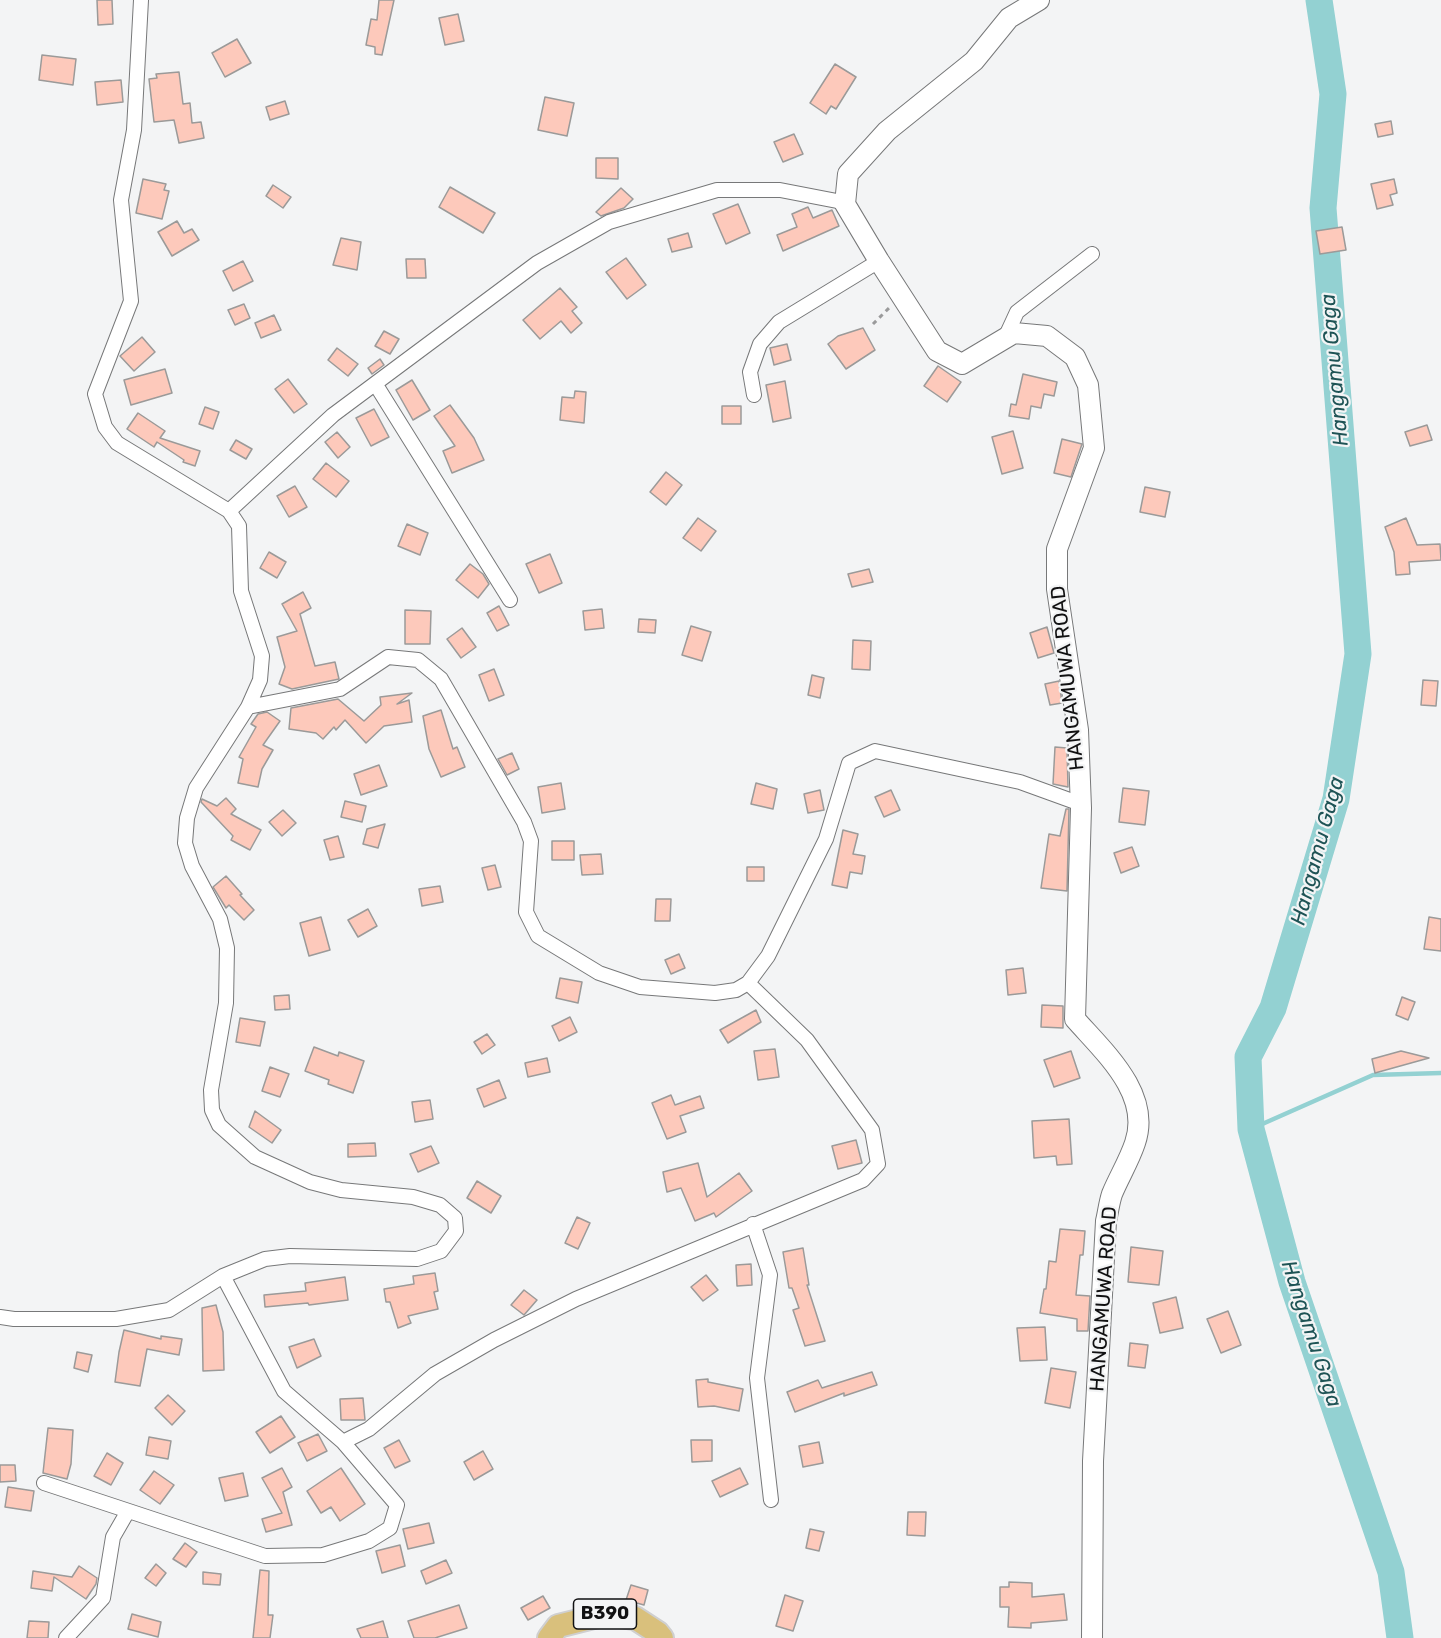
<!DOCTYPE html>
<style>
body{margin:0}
canvas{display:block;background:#f3f4f5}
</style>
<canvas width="1441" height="1638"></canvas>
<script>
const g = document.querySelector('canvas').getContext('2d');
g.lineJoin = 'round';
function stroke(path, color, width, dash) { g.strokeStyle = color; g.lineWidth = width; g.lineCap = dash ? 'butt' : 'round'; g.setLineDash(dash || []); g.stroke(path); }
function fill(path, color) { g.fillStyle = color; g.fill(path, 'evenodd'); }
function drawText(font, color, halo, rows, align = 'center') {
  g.font = font + ' Rubik,sans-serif'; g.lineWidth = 4.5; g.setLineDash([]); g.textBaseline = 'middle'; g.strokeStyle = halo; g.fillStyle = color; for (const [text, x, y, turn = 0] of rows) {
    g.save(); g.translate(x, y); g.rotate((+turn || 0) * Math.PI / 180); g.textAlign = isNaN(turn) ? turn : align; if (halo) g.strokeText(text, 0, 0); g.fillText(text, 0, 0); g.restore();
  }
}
const stream = new Path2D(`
 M1251,1129L1373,1075L1441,1073`);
const river = new Path2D(`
 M1319,0L1333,94L1323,208L1358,654L1336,799L1273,1008L1248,1057L1251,1129L1292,1282L1391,1572L1400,1638`);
const building = new Path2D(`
 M97,0H112L113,24L98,25Z
 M379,0H394L382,55L375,54V47L366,45L371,19L377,20Z
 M458,14L464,41L445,45L439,18Z
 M237,39L251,63L225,77L212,53Z
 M42,55L76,59L73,85L39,80Z
 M835,64L856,77L836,109L831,106L826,114L810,103Z
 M179,72L183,104L190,103L192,123L201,122L204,138L179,143L174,120L154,122L149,79L157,78L156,74Z
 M121,80L123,102L97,105L95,82Z
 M545,97L574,103L567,136L538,130Z
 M285,101L289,114L270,120L266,107Z
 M1391,121L1393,134L1378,137L1375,124Z
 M794,134L803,154L783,162L774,142Z
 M596,158H618V179L596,178Z
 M143,179L166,184L164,190L169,191L162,219L136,213Z
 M1394,179L1397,193L1390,195L1393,205L1377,209L1371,184Z
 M273,185L291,197L283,208L266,196Z
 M450,187L495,213L483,233L439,207Z
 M621,188L633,199L624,208L601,216L596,212Z
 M738,204L750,233L726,244L713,214Z
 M808,207L813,218L832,210L839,226L783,251L777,235L797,227L792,214Z
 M177,221L184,233L192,229L199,240L172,256L158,232Z
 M1342,227L1346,250L1320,254L1316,231Z
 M688,233L692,247L672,252L668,239Z
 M341,238L361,242L357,270L333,265Z
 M626,258L646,285L627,299L606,272Z
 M406,259H425L426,278H407Z
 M243,261L253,281L233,291L223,271Z
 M560,288L577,307L572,311L582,323L571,333L561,321L540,339L523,320Z
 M244,304L250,318L235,325L228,310Z
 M274,315L281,330L261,338L255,323Z
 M863,328L875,350L846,369L828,344L838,336Z
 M384,331L399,339L390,354L375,346Z
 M142,337L155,352L134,371L120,356Z
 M787,344L791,360L774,365L770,348Z
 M337,348L358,364L348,376L328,360Z
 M380,359L384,365L372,374L368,368Z
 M938,366L961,382L947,402L924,386Z
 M165,369L172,393L131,405L124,380Z
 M1023,374L1057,382L1054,396L1044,394L1041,408L1031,406L1029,419L1009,416L1011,404L1016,405Z
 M288,379L307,404L294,413L275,389Z
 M412,380L430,410L413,420L396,390Z
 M785,381L791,418L773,422L766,385Z
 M575,391L586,392L584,423L560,420L562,397L574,398Z
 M450,405L474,438L484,460L452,473L443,451L455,446L434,416Z
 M722,406H741V424H722Z
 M205,407L219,412L213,429L199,424Z
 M374,409L389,437L371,446L356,418Z
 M138,413L165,431L160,438L200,451L195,466L183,462L184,460L157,442L154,447L127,429Z
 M1427,425L1432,440L1410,446L1405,432Z
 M1013,431L1023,468L1002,474L992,437Z
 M337,432L350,447L338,458L325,442Z
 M1062,439L1082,444L1071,477L1054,473Z
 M236,440L252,449L246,459L230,450Z
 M326,463L349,481L336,497L313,479Z
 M666,472L682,485L666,505L650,492Z
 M295,486L307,507L289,517L277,496Z
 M1145,487L1170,492L1165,517L1140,512Z
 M698,518L716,531L701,551L683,538Z
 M1406,518L1417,545L1440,544L1441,560L1409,562L1410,574L1396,575L1394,552L1385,527Z
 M407,524L428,533L420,555L398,546Z
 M269,552L286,562L277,578L260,568Z
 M550,554L562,583L539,593L526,564Z
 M470,564L483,574L489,584L478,598L456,580Z
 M869,569L873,582L852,587L848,574Z
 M303,592L311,608L300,614L315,666L335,662L339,679L292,689L279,684L285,667L277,637L297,631L282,604Z
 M499,606L509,625L497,631L487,613Z
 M602,609L604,628L585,630L583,611Z
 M405,610L431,611L430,644H405Z
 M639,619L656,620L655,633L638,632Z
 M691,626L711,632L702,661L682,655Z
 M1047,627L1054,653L1038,658L1030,633Z
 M462,628L476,647L461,658L447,639Z
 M853,640L871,641L870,670L852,669Z
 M494,669L504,695L489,701L479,675Z
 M812,675L824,678L820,698L808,695Z
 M1423,680L1438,681L1436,706L1421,705Z
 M1059,681L1062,703L1050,705L1045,684Z
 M412,693L397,704L409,700L412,722L384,726L366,743L345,720L336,730L334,727L323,739L316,733L289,729L291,708L338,699L364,721L381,705L380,697Z
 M441,710L453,749L457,747L465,767L441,777L429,749L423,716Z
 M267,712L280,721L263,745L273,750L262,769L258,787L238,783L243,759L239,757L256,727L251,724L258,714Z
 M1055,747L1067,748L1068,787L1053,784Z
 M512,753L519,769L507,775L498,759Z
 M379,765L387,786L361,795L354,774Z
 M561,783L565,809L542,813L538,787Z
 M756,783L777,789L773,809L751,804Z
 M1123,788L1149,791L1145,825L1119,822Z
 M820,790L824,810L808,813L804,794Z
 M891,790L900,810L884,817L875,797Z
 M226,798L236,809L231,814L261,830L250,850L231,840L233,836L201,802L202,799L217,806Z
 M345,801L366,806L362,822L341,817Z
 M1066,809H1069L1067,891L1041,888L1049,834L1060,836Z
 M283,810L296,823L282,836L269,822Z
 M385,824L378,848L363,844L367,829Z
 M843,830L858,834L853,854L865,856L862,874L850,872L847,888L832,885Z
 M338,836L344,857L330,860L324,840Z
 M552,841H574V860H552Z
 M1132,847L1139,866L1121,873L1114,853Z
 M601,854L603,874L582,875L580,855Z
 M495,865L501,887L488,890L482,868Z
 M747,867H764V881H747Z
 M226,876L242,894L240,895L254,910L244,920L229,905L226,908L213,887Z
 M440,886L443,902L422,906L419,889Z
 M656,899H671L670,921H655Z
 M368,909L377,926L358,937L348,920Z
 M321,917L330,950L309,956L300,923Z
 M1429,917L1441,919V951L1424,949Z
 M679,954L685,968L671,974L665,960Z
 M1023,968L1026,993L1008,995L1006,970Z
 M560,978L582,982L578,1003L556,998Z
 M289,995L290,1009L275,1010L274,996Z
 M1402,997L1415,1002L1408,1020L1396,1015Z
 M1042,1005L1063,1006V1028L1041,1027Z
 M756,1010L761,1022L728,1043L720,1030Z
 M570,1017L577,1032L559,1041L552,1026Z
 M240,1018L265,1022L260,1046L236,1042Z
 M487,1034L495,1045L482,1054L474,1042Z
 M314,1047L338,1056L339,1052L364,1061L353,1093L328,1084L329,1080L305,1071Z
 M775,1049L779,1077L758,1080L754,1051Z
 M1071,1051L1080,1078L1054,1087L1044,1060Z
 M1401,1051L1429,1058L1375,1073L1372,1059Z
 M547,1058L550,1072L528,1077L525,1063Z
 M270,1067L289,1074L280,1097L262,1091Z
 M499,1080L506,1098L484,1107L477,1089Z
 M671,1095L675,1105L700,1096L704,1108L680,1116L686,1132L667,1139L652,1103Z
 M430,1100L433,1119L415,1122L412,1102Z
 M255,1111L281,1130L272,1143L249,1127Z
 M1069,1119L1072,1164L1057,1165L1056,1156L1034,1158L1032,1121Z
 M856,1140L862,1163L838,1169L832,1146Z
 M375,1143L376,1156L348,1157V1144Z
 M431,1146L439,1163L418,1172L410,1154Z
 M698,1163L707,1197L739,1173L752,1191L716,1217L714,1213L695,1221L681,1188L667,1192L663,1172Z
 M477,1181L501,1196L491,1213L467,1198Z
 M577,1217L590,1223L578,1249L565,1243Z
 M1060,1229L1085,1231L1083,1255H1080L1076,1295L1090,1296L1088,1331H1077V1319L1040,1313L1044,1289H1046L1049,1261L1056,1262Z
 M1131,1247L1163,1251L1159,1285L1128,1282Z
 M803,1248L809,1285H807L825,1341L805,1346L793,1310L799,1308L792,1288H789L783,1252Z
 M751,1264L752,1285L737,1286L736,1265Z
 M435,1273L438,1291L434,1292L438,1309L408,1316L411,1323L398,1328L390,1302H386L384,1289L414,1284L413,1276Z
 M706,1275L718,1290L703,1301L691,1287Z
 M345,1277L348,1300L309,1305L308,1303L265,1307L264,1295L306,1291L305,1283Z
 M524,1290L537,1300L524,1315L511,1305Z
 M1176,1297L1183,1328L1160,1333L1153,1303Z
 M216,1305L223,1332L224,1370L203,1371L202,1308Z
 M1228,1311L1241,1345L1221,1353L1207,1319Z
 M1045,1327L1047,1360L1020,1361L1017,1328Z
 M124,1330L161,1339V1336L182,1339L179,1355L147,1349L140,1386L115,1382L119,1352Z
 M314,1339L321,1356L297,1368L289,1347Z
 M1130,1343L1148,1345L1145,1368L1128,1366Z
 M77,1352L92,1355L88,1372L74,1368Z
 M1051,1368L1076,1372L1070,1408L1045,1403Z
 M872,1372L877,1385L844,1396V1393L795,1412L787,1392L818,1380L822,1388Z
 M708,1379V1382L743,1389L739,1411L714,1406L698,1407L696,1380Z
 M168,1395L185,1411L172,1425L155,1408Z
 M363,1398L365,1420H341L340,1399Z
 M281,1416L295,1437L270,1453L256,1432Z
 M48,1428L73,1430L71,1464L67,1479L43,1473Z
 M318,1434L327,1451L307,1461L298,1443Z
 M149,1437L171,1441L168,1459L146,1455Z
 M399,1440L410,1461L395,1468L384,1448Z
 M691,1440H712V1461L692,1462Z
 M819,1442L823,1463L803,1467L799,1446Z
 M483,1451L493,1469L474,1480L464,1462Z
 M107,1453L123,1463L111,1485L94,1476Z
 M0,1465H15L16,1481L0,1482Z
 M282,1468L292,1487L283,1492L292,1525L266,1532L262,1519L282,1513L262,1478Z
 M341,1468L365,1504L340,1521L331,1507L321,1513L307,1491Z
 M740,1468L748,1484L720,1497L712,1481Z
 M154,1471L174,1485L160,1504L140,1490Z
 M243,1473L248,1496L225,1501L219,1478Z
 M8,1487L34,1491L31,1511L5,1507Z
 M908,1512H926L925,1536L907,1535Z
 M429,1523L434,1543L408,1549L403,1529Z
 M810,1529L824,1532L819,1551L806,1548Z
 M185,1543L197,1552L186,1567L173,1559Z
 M400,1545L405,1566L382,1573L376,1551Z
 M446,1560L452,1573L426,1584L421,1571Z
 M156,1564L166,1573L156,1586L145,1578Z
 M79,1566L97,1578L96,1584L86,1599L54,1577L52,1591L31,1588L33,1571L72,1577Z
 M260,1570L269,1571L268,1615H273L270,1638H253Z
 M203,1572L221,1574L220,1585L203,1584Z
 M1009,1582L1032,1583V1597L1064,1594L1067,1620L1031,1623V1628L1008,1627L1009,1607H1000V1587H1009Z
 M631,1585L648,1590L644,1605L626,1600Z
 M785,1595L803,1601L793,1631L776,1626Z
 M543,1596L550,1608L528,1620L521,1608Z
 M459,1605L467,1628L435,1638H414L408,1621Z
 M132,1614L161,1622L158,1637L128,1629Z
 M29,1621L49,1622L48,1638H27Z
 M383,1621L388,1638H361L357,1629Z`);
const path = new Path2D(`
 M873,324L891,306`);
const street = new Path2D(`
 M1005,338L1017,312L1092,254
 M376,385L510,600
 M754,395L750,372L760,344L779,322L879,261
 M229,511L333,415L537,263L609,222L717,190H780L837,201L845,204
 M248,707L340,689L388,657L418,660L441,679L524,822L531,841L526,912L538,936L599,973L640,987L715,993L736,990L748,983L768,956L826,839L849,763L875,751L1020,782L1078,803L1081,808
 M753,1224L770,1275L757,1378L771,1500
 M0,1317L14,1319H116L169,1310L223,1276L265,1259L290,1256L417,1259L441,1251L456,1231L455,1218L440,1205L413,1197L341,1190L310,1182L255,1157L219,1125L212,1110L211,1090L226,1003L227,948L220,919L192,866L185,843L187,818L196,788L248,707L260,680L262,656L241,591L239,526L229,511L117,443L105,427L95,394L131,301L121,200L134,130L141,0
 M343,1442L369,1429L435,1374L494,1340L576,1299L863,1180L878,1164L872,1130L807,1040L748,983
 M44,1483L265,1556L323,1555L369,1541L390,1528L397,1505L343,1442L284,1391L223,1276
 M66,1638L103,1598L113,1537L128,1511`);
const secondary = new Path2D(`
 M1039,0L1009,18L974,61L887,131L848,174L845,204L879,261L937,351L962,364L1014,333L1047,336L1075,357L1088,385L1094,448L1057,549V589L1078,730L1081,808L1075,1019C1104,1052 1152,1094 1135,1143C1129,1161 1119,1177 1112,1194C1109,1203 1108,1213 1106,1221L1093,1461L1092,1638`);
const primary = new Path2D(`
 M549,1638L558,1626L606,1614L635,1618L658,1633L662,1638`);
const shields = [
 [605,1614,63]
];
const shieldNames = [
 ["B390",605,1614]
];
const streetNames = [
 ["HANGAMUWA ROAD",1068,678,-96],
 ["HANGAMUWA ROAD",1104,1299,-86]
];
const waterNames = [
 ["Hangamu Gaga",1335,370,-95],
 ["Hangamu Gaga",1318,851,-75],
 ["Hangamu Gaga",1311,1334,72]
];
stroke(stream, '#93d1d2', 4.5);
stroke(river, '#93d1d2', 27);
fill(building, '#fdc9bb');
stroke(building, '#9b9a99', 1.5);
stroke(street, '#777879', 16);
stroke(secondary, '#777879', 22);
stroke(primary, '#cfcfd0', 26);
stroke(path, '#9a9a9b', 3, [4.5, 4.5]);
stroke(street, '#fff', 14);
stroke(secondary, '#fff', 20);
stroke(primary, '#d9c07c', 22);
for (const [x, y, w] of shields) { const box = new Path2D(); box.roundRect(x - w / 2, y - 15, w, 30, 4.5); g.fillStyle = '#f3f4f5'; g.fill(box); stroke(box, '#111112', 1.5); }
drawText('bold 18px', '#111112', null, shieldNames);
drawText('20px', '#111112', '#f3f4f5', streetNames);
drawText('italic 21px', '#1e5355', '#f3f4f5', waterNames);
</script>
